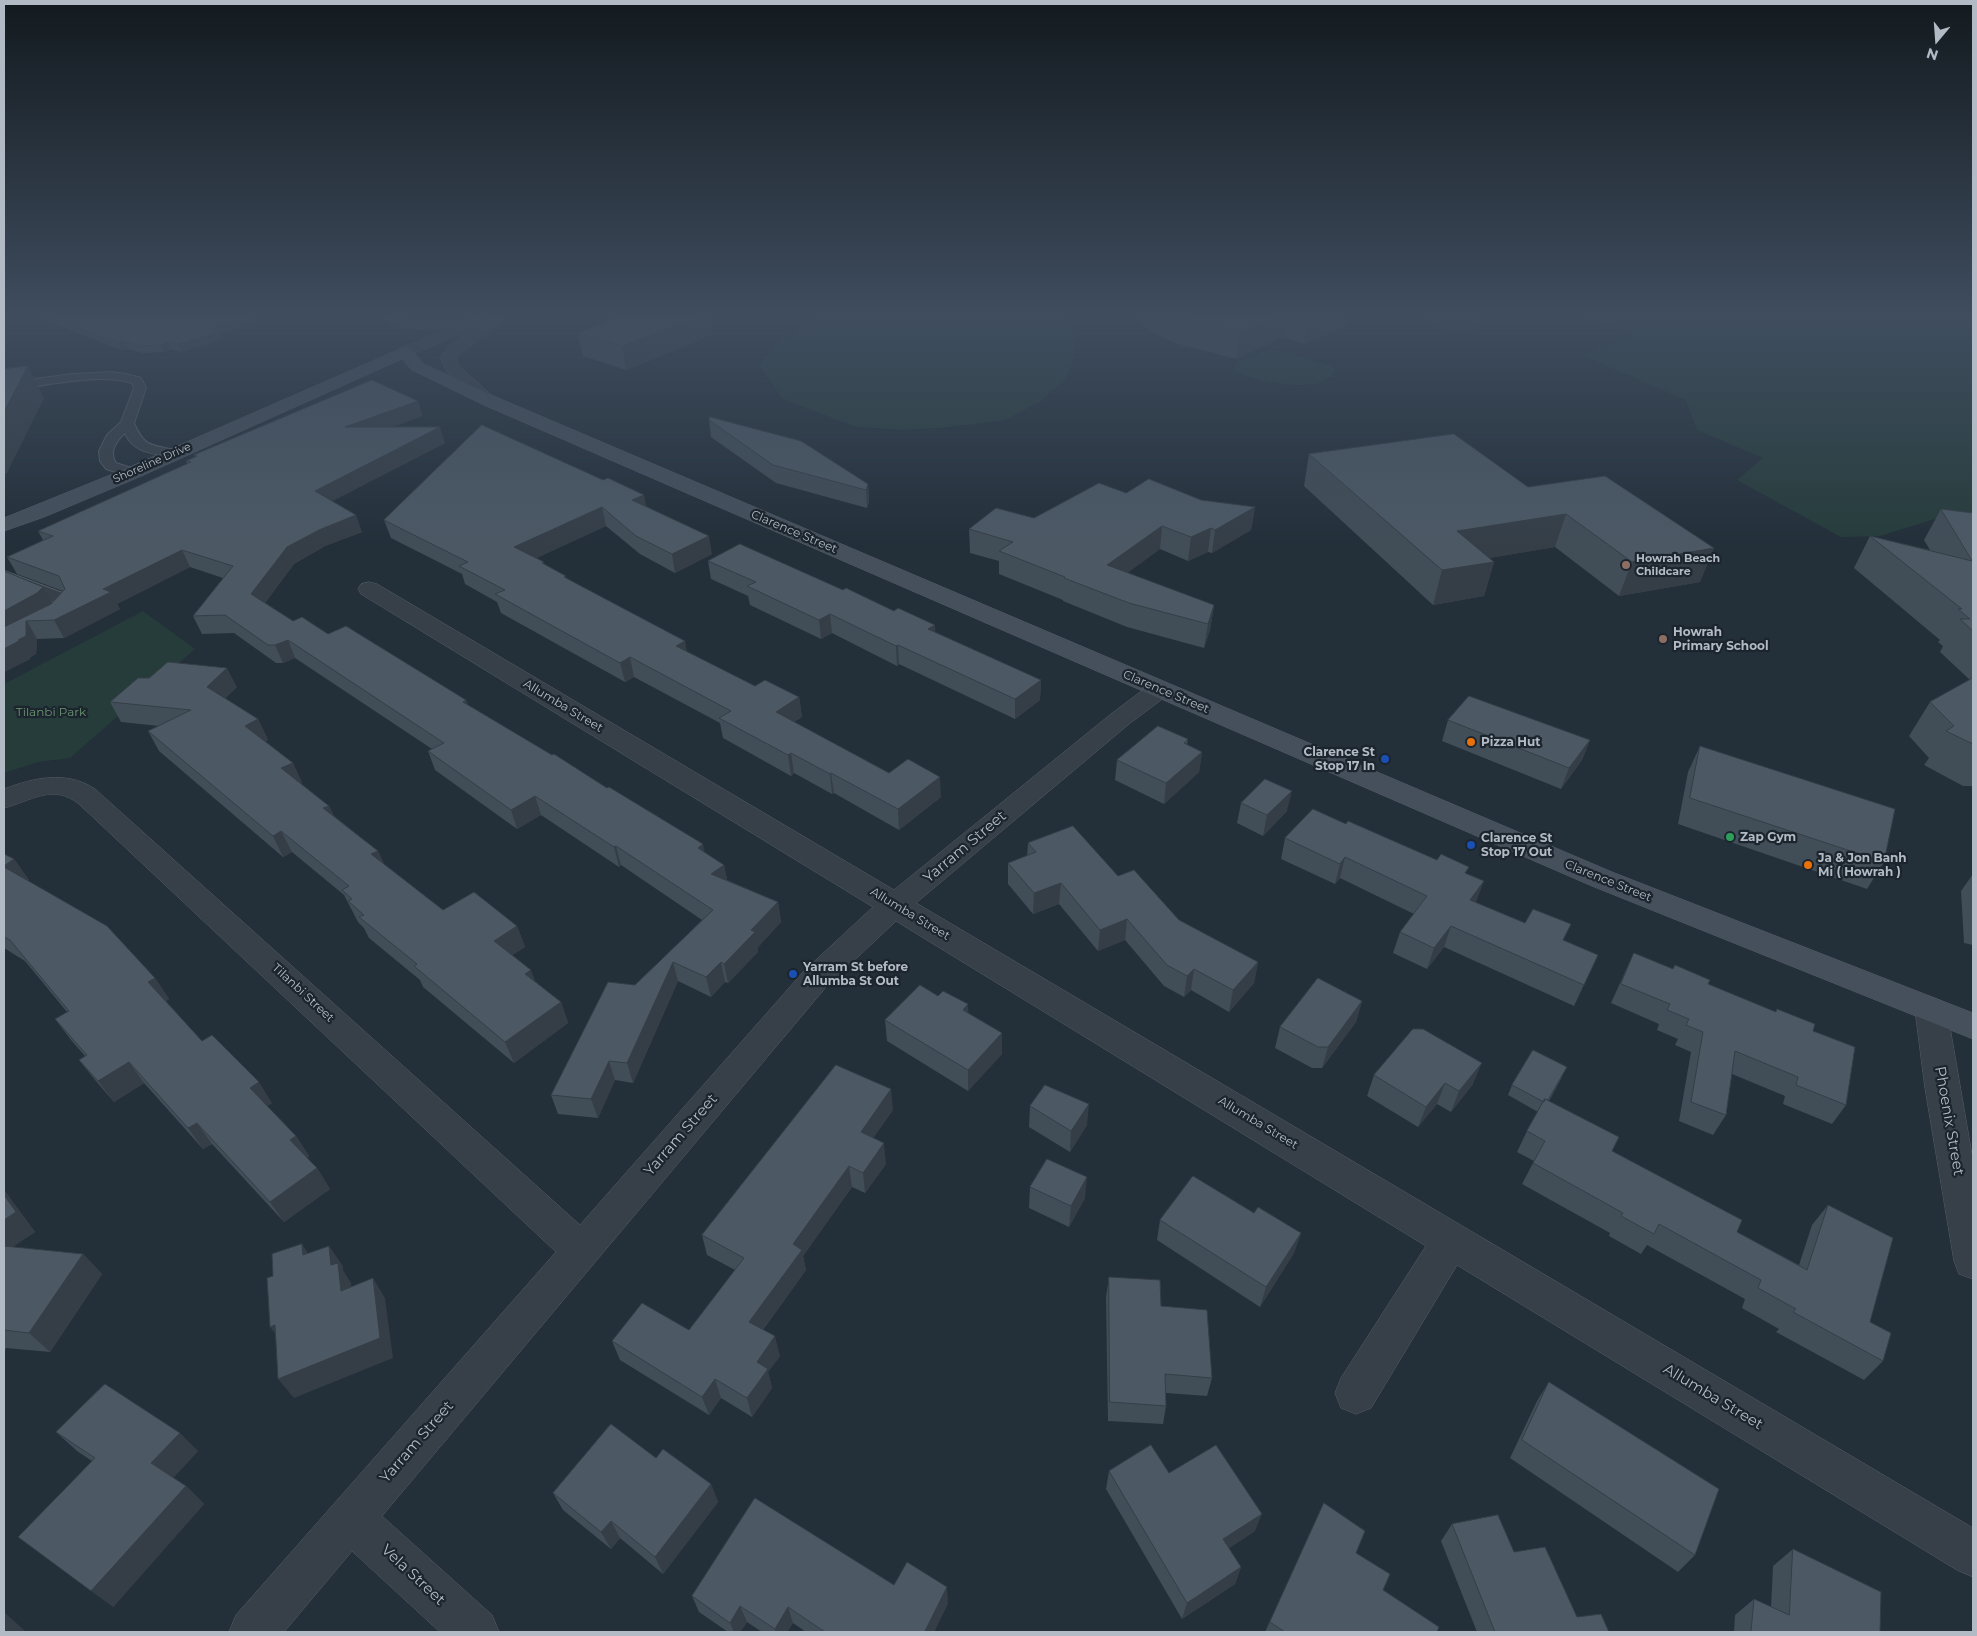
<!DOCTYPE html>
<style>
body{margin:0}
#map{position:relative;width:1977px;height:1636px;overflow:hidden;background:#232f39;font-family:Montserrat,sans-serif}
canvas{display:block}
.frame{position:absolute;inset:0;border:5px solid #b2bbc5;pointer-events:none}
.north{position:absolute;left:1912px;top:15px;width:50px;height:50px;-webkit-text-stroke:4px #1c252e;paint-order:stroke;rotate:198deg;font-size:14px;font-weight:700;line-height:20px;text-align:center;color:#b2bbc5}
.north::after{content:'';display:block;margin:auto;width:18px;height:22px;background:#b2bbc5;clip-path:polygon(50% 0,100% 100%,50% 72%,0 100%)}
</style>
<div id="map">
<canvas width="1977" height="1636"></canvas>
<div class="frame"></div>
<div class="north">N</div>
</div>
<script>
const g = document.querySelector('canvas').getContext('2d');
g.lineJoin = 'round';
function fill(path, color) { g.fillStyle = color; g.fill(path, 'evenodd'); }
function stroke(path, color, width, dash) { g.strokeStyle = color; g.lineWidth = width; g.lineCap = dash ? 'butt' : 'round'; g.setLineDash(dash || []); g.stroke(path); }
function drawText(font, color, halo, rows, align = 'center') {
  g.font = font + ' Montserrat,sans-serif'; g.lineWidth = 4.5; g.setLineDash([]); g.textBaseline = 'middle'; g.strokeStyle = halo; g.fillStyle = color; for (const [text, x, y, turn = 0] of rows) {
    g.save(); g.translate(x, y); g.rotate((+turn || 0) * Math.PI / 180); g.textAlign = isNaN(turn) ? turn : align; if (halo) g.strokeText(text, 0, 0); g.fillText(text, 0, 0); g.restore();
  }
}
const green = new Path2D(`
 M818,319H1064L1074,335L1075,355L1066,380L1040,401L1006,420L940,428L903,430L856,427L783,399L759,365L781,339Z
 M1422,319H1483L1484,320L1482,325C1466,337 1437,330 1422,319Z
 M1581,319H1973V521L1947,515L1880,536L1841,537L1737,480L1763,458L1697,430L1686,400L1584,356L1634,333Z
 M1279,350L1334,367L1335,372C1331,375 1325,382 1319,383C1295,389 1254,381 1233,370L1238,360L1257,357L1261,352Z
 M143,611L195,649L70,758L38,762L4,773V684Z`);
const service = new Path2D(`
 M111,372L126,374L141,378L146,388L134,423C145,449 152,444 178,451L180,454L178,457L173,458C153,453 133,453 125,433C116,441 109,452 116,463L137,470L139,473L137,476L132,477L106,469L100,461L99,451L107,435L121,422L134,388L132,383C98,372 40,387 4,391V383L73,374Z
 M4,571L68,595L73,605L60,620L4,648V636L48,612L55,605L54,602L4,582Z`);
const minor = new Path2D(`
 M385,319L425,321L487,320L485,323C466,328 398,337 385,319Z
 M369,582L377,584L894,890L1111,714L1151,684L1160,682L1169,684L1172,689L1169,694L1129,724L916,903L1973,1528V1577L1957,1570L1457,1265L1371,1408L1356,1414L1341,1408L1335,1393L1341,1378L1426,1246L896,921L826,987L382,1516L492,1615L499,1632H440L352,1551L284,1632H229L236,1615L556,1252L79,804C53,783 31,801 4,808V789C33,778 67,770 95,789L580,1225L804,971L873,907L361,594L358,589L361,584Z
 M1931,997L1942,1001L1947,1010L1973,1161V1279L1959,1274L1954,1261L1925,1088L1915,1010L1920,1001Z`);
const tertiary = new Path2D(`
 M475,319L480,323L478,326L411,355H399L397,352L399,349L468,320Z
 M489,319H506L456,357L459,366L498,401L496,405H484L446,371L440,357L449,346Z`);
const secondary = new Path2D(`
 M405,347L411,349L424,364L496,397L1612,872L1973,1013V1039L1592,886L484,405L412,370L402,359L139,477L44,517L4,531V518L125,469Z`);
const wall = new Path2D(`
 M41,319H256L257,322L221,334L223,339L181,352L172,349L163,352L142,353L128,349L121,350Z
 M614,319H711L713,335L626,370L583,356L578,333Z
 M1137,319H1347L1346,326L1304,344L1284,337L1236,359L1175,343L1149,331Z
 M418,401L422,416L392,427L445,443L332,501L362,532L325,546L294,564L265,603L293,621L328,634L466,700L468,705L724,865L727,880L778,902L781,922L758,947V952L728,983L725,982L711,997L678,981L633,1083L615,1080L598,1118L558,1114L551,1095L635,985L702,920L621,865L619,867L541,815L517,829L435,770L428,751L432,749L295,658L283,663H276L234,633L202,634L193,616L223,578L190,567L117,604L120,609L64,638L37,639L36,654L29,658L30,659L4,672V571L43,587L52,603L63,591L17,574L7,557L43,540L38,531L187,464L186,461L195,457L194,455Z
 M709,420L868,484L869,502L867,508L776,483L711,437Z
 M482,425L646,506L712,554L675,573L640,554L606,526L536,558L545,564L567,578L687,652L755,686L799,697L802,717L794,722L889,773L941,797L899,830L834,793L832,794L794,773L791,776L723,738L720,723L634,677L625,682L501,613L497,602L465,584L462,574L391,538L384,520Z
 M1309,454L1528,487L1714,548L1700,582L1619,596L1555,547L1489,558L1494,562L1484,596L1433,605L1304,486Z
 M1126,493L1201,500L1255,507L1251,530L1212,553L1208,552L1188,561L1160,549L1127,573L1214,605L1210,630L1204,648L1127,627L1063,601V600L999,574V561L970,553L969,529L1034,518Z
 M1941,509L1973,513V786H1963L1924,765L1929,758L1909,736L1930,702L1970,680L1940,652L1943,646L1938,642L1940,640L1854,568L1870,536L1930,550L1924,540Z
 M708,561L935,633L1041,680L1040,700L1015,719L899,664L897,666L832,633L821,639L750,605L748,596L711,579Z
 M237,687L225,698L258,719L268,740L265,741L293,763L302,783L301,784L329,806L334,816L378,851L384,864L443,910L517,926L525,947L512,955L536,982L561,1002L568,1023L514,1063L423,987L420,980L369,938L364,928L358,922L344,895L292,852L283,857L159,751L148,731L159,726L121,722L110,702Z
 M1448,720L1590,740L1582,760L1561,789L1442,741Z
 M1188,739L1187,745L1202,752L1199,772L1164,804L1115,780L1117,760Z
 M1700,746L1884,862L1867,889L1678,824L1688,772Z
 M1241,803L1287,811L1263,836L1237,823Z
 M1346,824L1467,874L1476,903L1598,955L1574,1006L1444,947L1427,969L1393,953L1400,932L1414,914L1340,878L1335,884L1281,859L1285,838Z
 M1028,843L1118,876L1179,920L1258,962L1254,983L1229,1012L1191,990L1184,997L1164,986L1125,940L1098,951L1059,904L1033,914L1008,884V863L1027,856Z
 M4,854L14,859L29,880L28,881L155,978L169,999L166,1001L202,1041L272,1103L267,1106L296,1136L309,1156L307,1158L317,1168L330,1189L284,1222L212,1144L203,1149L144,1083L114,1102L95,1080L79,1060L85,1056L71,1040L55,1019L67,1012L25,961L4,948Z
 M1973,874V945L1964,943L1961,891Z
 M1634,953L1775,1012L1777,1009L1813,1031L1846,1105L1832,1124L1783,1104L1785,1096L1732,1074L1726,1115L1713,1135L1679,1121L1691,1052L1675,1045L1678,1039L1657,1030L1659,1024L1611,1003L1625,972Z
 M1362,1001L1356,1022L1322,1068H1312L1275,1048L1280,1027Z
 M969,1013L1002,1054L968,1091L887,1041L885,1020Z
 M1374,1075L1473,1084L1451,1112L1437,1104L1418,1127L1367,1096Z
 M1562,1077L1549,1101L1612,1151L1737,1232L1799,1265L1812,1225L1828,1205L1870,1322L1883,1361L1864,1380L1776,1332L1779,1329L1742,1308L1745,1299L1647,1245L1641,1254L1609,1236L1610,1233L1522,1184L1534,1161L1517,1152L1527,1131L1538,1112L1508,1095L1512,1085Z
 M1030,1106L1087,1125L1070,1152L1029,1127Z
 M893,1110L873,1138L886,1164L865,1193L852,1187L803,1256L806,1270L763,1330L780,1356L768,1372L772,1388L752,1417L721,1398L709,1415L620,1360L612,1341L689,1330L735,1270L707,1255L702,1235Z
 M1030,1187L1085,1198L1069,1227L1029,1208Z
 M4,1190L35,1232L12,1247L83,1254L102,1274L50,1352L6,1348L4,1352Z
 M1254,1213L1301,1233L1294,1253L1260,1307L1157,1240L1160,1220Z
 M1109,1277L1161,1306L1212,1378L1207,1396L1166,1393V1406L1163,1424L1108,1421L1106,1297Z
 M1549,1382L1695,1555L1678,1572L1510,1458L1537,1401Z
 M56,1432L198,1451L173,1478L186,1486L204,1504L113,1607L92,1461L77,1451Z
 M656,1458L711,1484L718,1502L663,1574L620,1538L611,1549L563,1510L553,1493Z
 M1109,1471L1169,1473L1255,1531L1229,1548L1241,1567L1235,1584L1182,1619L1106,1489Z
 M1324,1503L1356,1553L1383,1590L1437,1632H1265Z
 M1452,1524L1514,1552L1577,1617L1609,1632H1477L1441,1541Z
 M1793,1549L1880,1632H1734L1735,1615L1754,1599L1771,1607L1773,1566Z
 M894,1585L948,1603L934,1632H806L793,1623L787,1632H762L747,1622L740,1632H728L699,1612L692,1596Z`);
const shadedWall = new Path2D(`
 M241,319H256L257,322L221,334L223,339L181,352L178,344L212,328Z
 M693,319H711L713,335L626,370L622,346Z
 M1270,319H1287L1284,337L1236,359L1240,332Z
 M1308,319H1347L1346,326L1304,344Z
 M124,341L128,349L121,350L117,342Z
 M168,342L172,349L163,352L160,345Z
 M28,366L44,398L7,473L4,474V412Z
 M418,401L422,416L350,443L345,427Z
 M440,427L445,443L321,507L315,491Z
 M868,484L869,502L867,508L866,490Z
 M644,495L647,512L632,500Z
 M602,507L606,526L520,566L514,547Z
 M1255,507L1251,530L1212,553L1215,530Z
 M1566,514L1555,547L1448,565L1457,531Z
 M356,515L362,532L325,546L294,564L259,611L251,594L287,547L319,530Z
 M1162,526L1160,549L1105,589L1107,565Z
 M1211,528L1208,552L1188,561L1191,537Z
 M709,536L712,554L675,573L672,554Z
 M1714,548L1700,582L1619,596L1632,562Z
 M182,550L190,567L117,604L120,609L64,638L54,620L103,589Z
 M1494,562L1484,596L1433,605L1442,570Z
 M43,587L53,604L27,621L37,639L36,654L29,658L30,659L4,672V611Z
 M1214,605L1210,630L1204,648L1208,624Z
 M830,614L832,633L821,639L819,620Z
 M935,625L936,644L928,629Z
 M288,640L295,658L283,663L275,645Z
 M685,641L689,661L676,646Z
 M898,645L899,664L897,666L896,646Z
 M630,657L634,677L625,682L620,663Z
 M227,668L237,687L217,707L207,687Z
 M1041,680L1040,700L1015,719V699Z
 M799,697L802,717L778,732L776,712Z
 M466,700L473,718L463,702Z
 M258,719L268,740L255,746L245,726Z
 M1590,740L1582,760L1561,789L1569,768Z
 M1202,752L1199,772L1164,804L1166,783Z
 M791,753L794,773L791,776L788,755Z
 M293,763L302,783L291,789L281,768Z
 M831,773L834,793L832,794L830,774Z
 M940,777L941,797L899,830L898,809Z
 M1292,791L1287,811L1263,836L1267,815Z
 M535,796L541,815L517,829L511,810Z
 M329,806L338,826L323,808Z
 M281,831L292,852L283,857L273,836Z
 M703,844L707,864L698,848Z
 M616,846L621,865L619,867L614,847Z
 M378,851L387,871L371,854Z
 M1345,857L1340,878L1335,884L1340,864Z
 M14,859L29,880L18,887L4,868V866Z
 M724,865L728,884L711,874Z
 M1484,881L1476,902L1463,921L1470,900Z
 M1061,883L1059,904L1033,914L1034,893Z
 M778,902L781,922L758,947V952L728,983L724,964L751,930Z
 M1127,919L1125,940L1098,951L1100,930Z
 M517,926L525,947L502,962L494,941Z
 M1451,926L1444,947L1427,969L1434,948Z
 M673,962L678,981L633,1083L627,1063Z
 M721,962L725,982L711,997L706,977Z
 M1258,962L1254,983L1229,1012L1233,990Z
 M1194,969L1191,990L1184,997L1187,976Z
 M531,970L539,991L525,974Z
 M155,978L169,999L162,1003L148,982Z
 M1362,1001L1356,1022L1322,1068L1328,1047Z
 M561,1002L568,1023L514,1063L505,1042Z
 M968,1004L969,1025L963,1010Z
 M1002,1033V1054L968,1091V1070Z
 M609,1061L615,1080L598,1118L591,1099Z
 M129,1062L144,1083L114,1102L98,1081Z
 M1482,1063L1473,1084L1451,1112L1459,1091Z
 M259,1082L272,1103L263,1109L250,1088Z
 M1445,1083L1437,1104L1418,1127L1426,1107Z
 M891,1089L893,1110L863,1153L861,1132Z
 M1089,1104L1087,1125L1070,1152L1071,1131Z
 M197,1123L212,1144L203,1149L188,1128Z
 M296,1136L309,1156L303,1161L290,1140Z
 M884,1143L886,1164L865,1193L863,1173Z
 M849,1166L852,1187L803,1256L806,1270L754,1342L749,1322L793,1244Z
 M317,1168L330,1189L284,1222L270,1202Z
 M1087,1177L1085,1198L1069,1227L1071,1206Z
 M4,1190L35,1232L4,1253Z
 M1301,1233L1294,1253L1260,1307L1266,1287Z
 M302,1244L315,1264L303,1255Z
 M329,1246L343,1266V1270L351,1283L354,1311L341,1291L331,1265Z
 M83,1254L102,1274L50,1352L29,1333Z
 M373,1278L385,1298L393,1358L294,1398L278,1379Z
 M275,1325L285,1346L270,1327Z
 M775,1336L780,1356L768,1372L772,1388L752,1417L747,1398L757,1362Z
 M715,1379L721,1398L709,1415L702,1397Z
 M180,1433L198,1451L170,1481L151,1463Z
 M711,1484L718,1502L663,1574L655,1557Z
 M186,1486L204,1504L113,1607L91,1591Z
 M1262,1514L1255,1531L1217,1556L1223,1539Z
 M611,1521L620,1538L611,1549L601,1532Z
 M1241,1567L1235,1584L1182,1619L1187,1603Z
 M947,1587L948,1603L934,1632H925V1631Z
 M740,1606L747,1622L740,1632H734L730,1623Z
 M788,1607L793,1623L787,1632H776L775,1629Z
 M4,1612L25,1631L24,1632H4Z`);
const building = new Path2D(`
 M57,319H241L212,328L220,331L178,344L168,342L160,345L139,346L124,341L117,342Z
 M614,319H693L622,346L578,333Z
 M1189,319H1270L1240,332Z
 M28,366L4,412V369Z
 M372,380L418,401L345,427H440L315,491L356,515L319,530L287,547L251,594L293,621L302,617L328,634L346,626L466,700L463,702L552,755L554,754L607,788L609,787L703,844L698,848L724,865L711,874L778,902L751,930L755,932L724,964L721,962L706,977L673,962L627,1063L609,1061L591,1099L551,1095L608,982L635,985L713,910L616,846L614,847L535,796L511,810L428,751L444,743L288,640L275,645H268L225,615L193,616L233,566L182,550L103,589L111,592L54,620L26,621V636L18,640L19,641L4,649V627L51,604L65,589L59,576L7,557L53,536L38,531L191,462L186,461L197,456L194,455Z
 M710,417L801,441L868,484L866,490L773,465L709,420Z
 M482,425L603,480L608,478L644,495L632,500L709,536L672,554L636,536L602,507L514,547L544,562L542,563L566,576L564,577L685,641L676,646L755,686L765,680L799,697L776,712L889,773L908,759L940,777L898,809L831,773L830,774L791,753L788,755L719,718L731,711L630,657L620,663L495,594L505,590L459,566L468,562L384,520Z
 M1454,434L1528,487L1605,476L1714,548L1632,562L1566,514L1457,531L1494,562L1442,570L1309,454Z
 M1149,479L1201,500L1255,507L1215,530L1211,528L1191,537L1162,526L1107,565L1214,605L1208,624L1129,603L1064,578L1065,577L999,551L1013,542L969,529L996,508L1034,518L1099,483L1126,493Z
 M1941,509L1973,513V631L1960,619H1970L1958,609H1962L1870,536L1972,561Z
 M740,544L843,590L846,588L894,611L898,608L935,625L928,629L1041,680L1015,699L898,645L896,646L830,614L819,620L747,586L756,582L708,561Z
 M4,571L43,587L37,593L4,611Z
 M168,662L227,668L207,687L258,719L245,726L293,763L281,768L329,806L323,808L378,851L371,854L443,910L474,892L517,926L494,941L531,970L525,974L561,1002L505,1042L414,966L417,964L359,917L364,915L348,901L352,899L342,890L349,886L281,831L273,836L148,731L191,710L110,702L138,678H149Z
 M1973,678V744L1946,731L1954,726L1930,702Z
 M1469,696L1590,740L1569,768L1448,720Z
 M1158,726L1188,739L1184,743L1202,752L1166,783L1117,760Z
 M1700,746L1895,809L1884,862L1690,798Z
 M1265,779L1292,791L1267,815L1241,803Z
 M1313,809L1346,824L1348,821L1437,860L1441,854L1469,867L1465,873L1484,881L1470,900L1525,923L1533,909L1571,924L1563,940L1598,955L1584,985L1451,926L1434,948L1400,932L1427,896L1345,857L1340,864L1285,838Z
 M1073,826L1118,876L1134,870L1179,920L1258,962L1233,990L1194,969L1187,976L1167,965L1127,919L1100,930L1061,883L1034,893L1008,863L1036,852L1028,843Z
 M4,854L14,859L4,866Z
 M4,867L107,926L155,978L148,982L202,1041L212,1035L259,1082L250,1088L296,1136L290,1140L317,1168L270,1202L197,1123L188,1128L129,1062L98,1081L79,1060L87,1055L55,1019L69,1011L10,940L4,937Z
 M1634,953L1673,969L1675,965L1710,980L1708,984L1776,1012L1777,1009L1815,1024L1813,1031L1855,1047L1846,1105L1796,1085L1798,1077L1735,1051L1726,1115L1691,1102L1703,1032L1686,1025L1689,1019L1667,1010L1670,1004L1621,984Z
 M1318,978L1362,1001L1328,1047H1318L1280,1027Z
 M920,985L938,996L943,991L968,1004L963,1010L1002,1033L968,1070L885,1020Z
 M1413,1029H1423L1482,1063L1459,1091L1445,1083L1426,1107L1374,1075Z
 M1533,1050L1567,1067L1548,1100L1545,1099L1544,1102L1512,1085Z
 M836,1065L891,1089L861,1132L884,1143L863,1173L849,1166L793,1244L802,1250L749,1322L775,1336L757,1362L768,1369L747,1398L715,1379L702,1397L612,1341L642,1303L689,1330L744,1258L702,1235Z
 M1045,1085L1089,1104L1071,1131L1030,1106Z
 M1545,1099L1619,1137L1612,1151L1742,1220L1737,1232L1807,1270L1828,1205L1893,1238L1870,1322L1891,1333L1883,1361L1793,1312L1796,1309L1758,1288L1761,1280L1659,1224L1654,1234L1621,1216L1623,1213L1533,1163L1545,1141L1527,1131Z
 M1047,1159L1087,1177L1071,1206L1030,1187Z
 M1193,1176L1254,1213L1258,1207L1301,1233L1266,1287L1160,1220Z
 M4,1195L16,1212L4,1220Z
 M302,1244L303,1255L329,1246L331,1265L338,1263L341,1291L373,1278L380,1338L278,1379L275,1325L270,1327L267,1278L273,1276L272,1254Z
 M4,1246L83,1254L29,1333L4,1330Z
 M1109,1277L1160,1280L1161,1306L1207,1310L1212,1378L1165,1374L1166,1406L1110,1402Z
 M1549,1382L1719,1489L1695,1555L1522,1440Z
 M105,1384L180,1433L151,1463L186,1486L91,1591L18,1537L95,1458L56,1432Z
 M611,1424L656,1458L663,1449L711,1484L655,1557L611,1521L601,1532L553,1493Z
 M1151,1445L1169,1473L1216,1445L1262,1514L1223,1539L1241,1567L1187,1603L1109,1471Z
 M755,1498L894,1585L907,1562L947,1587L925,1631L927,1632H825L788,1607L775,1629L740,1606L730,1623L692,1596Z
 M1324,1503L1365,1531L1356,1553L1390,1574L1383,1590L1439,1627L1437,1632H1285L1270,1622Z
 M1498,1515L1514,1552L1545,1547L1577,1617L1601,1614L1609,1632H1495L1452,1524Z
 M1793,1549L1881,1592L1880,1632H1751L1754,1599L1789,1615Z`);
const markers = [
 [1626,565,5,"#8d6e63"],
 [1663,639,5,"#8d6e63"],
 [1471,742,5,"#e8710a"],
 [1385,759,5,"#1a4fb4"],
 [1730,837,5,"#2e9e5b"],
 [1471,845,5,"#1a4fb4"],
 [1808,865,5,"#e8710a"],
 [793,974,5,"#1a4fb4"]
];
const farStreetnames = [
 ["Shoreline Drive",152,463,-24]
];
const farPoinames = [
 ["Howrah Beach",1636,559],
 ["Childcare",1636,572]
];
const streetNames = [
 ["Clarence Street",794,532,23],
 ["Clarence Street",1166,692,23],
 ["Allumba Street",563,706,31],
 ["Clarence Street",1608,881,22],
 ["Allumba Street",910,914,31],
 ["Tilanbi Street",303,993,43],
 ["Allumba Street",1258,1123,31]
];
const poiNames = [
 ["Howrah",1673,632],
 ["Primary School",1673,646],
 ["Pizza Hut",1481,742],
 ["Clarence St",1375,752,"right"],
 ["Stop 17 In",1375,766,"right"],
 ["Zap Gym",1740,837],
 ["Clarence St",1481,838],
 ["Stop 17 Out",1481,852],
 ["Ja & Jon Banh",1818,858],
 ["Mi ( Howrah )",1818,872],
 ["Yarram St before",803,967],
 ["Allumba St Out",803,981]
];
const parkNames = [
 ["Tilanbi Park",51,712]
];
const nearStreetnames = [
 ["Yarram Street",965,847,-40],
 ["Phoenix Street",1949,1121,80],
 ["Yarram Street",681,1135,-49],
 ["Allumba Street",1713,1397,31],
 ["Yarram Street",417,1442,-49],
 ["Vela Street",413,1575,43]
];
fill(green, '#263c3b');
stroke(service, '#555e67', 2);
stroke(minor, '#555e67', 1);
stroke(tertiary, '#555e67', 1);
stroke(secondary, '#555e67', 1);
fill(service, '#374049');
fill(minor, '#374049');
fill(tertiary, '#374049');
fill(secondary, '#45505c');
fill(wall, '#414d57');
fill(shadedWall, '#353e47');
fill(building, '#4c5965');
stroke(building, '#353e47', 1);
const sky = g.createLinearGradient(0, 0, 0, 548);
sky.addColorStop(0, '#131a1f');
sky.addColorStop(0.58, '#3f4d5f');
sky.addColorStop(1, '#3f4d5f00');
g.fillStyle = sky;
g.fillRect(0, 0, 1977, 548);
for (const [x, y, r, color] of markers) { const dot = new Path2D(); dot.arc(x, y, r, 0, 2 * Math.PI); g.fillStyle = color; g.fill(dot); stroke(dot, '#1c252e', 2); }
drawText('11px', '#b2bbc5', '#1c252e', farStreetnames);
drawText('bold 11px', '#b2bbc5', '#1c252e', farPoinames, 'left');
drawText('12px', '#b2bbc5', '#1c252e', streetNames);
drawText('bold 12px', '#b2bbc5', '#1c252e', poiNames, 'left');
drawText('12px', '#6a9570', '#1c252e', parkNames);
drawText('15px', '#b2bbc5', '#1c252e', nearStreetnames);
</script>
